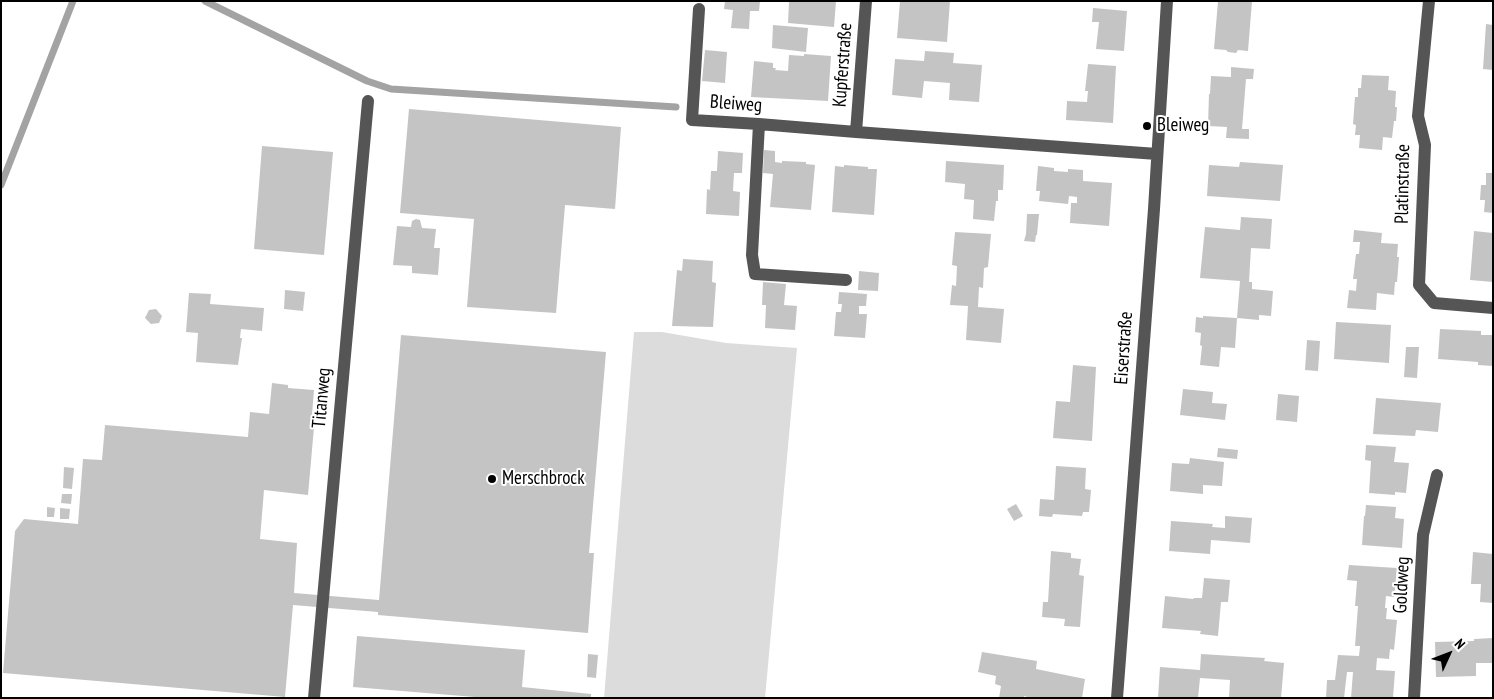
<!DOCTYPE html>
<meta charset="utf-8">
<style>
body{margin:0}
#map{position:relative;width:1494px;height:699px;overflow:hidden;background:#fff;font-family:"PT Sans Narrow",sans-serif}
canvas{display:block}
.frame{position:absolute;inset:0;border:2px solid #000;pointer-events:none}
.north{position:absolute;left:1424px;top:629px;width:50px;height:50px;-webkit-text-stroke:4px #fff;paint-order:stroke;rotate:47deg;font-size:14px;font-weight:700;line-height:20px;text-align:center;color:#000}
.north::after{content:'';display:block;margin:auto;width:18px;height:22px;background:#000;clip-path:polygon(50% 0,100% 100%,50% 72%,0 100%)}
</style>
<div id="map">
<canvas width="1494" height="699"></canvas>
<div class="frame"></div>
<div class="north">N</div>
</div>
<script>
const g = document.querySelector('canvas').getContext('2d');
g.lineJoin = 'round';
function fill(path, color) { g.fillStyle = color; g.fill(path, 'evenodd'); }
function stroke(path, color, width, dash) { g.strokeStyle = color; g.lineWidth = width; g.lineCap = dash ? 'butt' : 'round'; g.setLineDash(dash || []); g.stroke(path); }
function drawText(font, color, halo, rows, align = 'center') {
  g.font = font + ' "PT Sans Narrow",sans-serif'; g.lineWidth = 4; g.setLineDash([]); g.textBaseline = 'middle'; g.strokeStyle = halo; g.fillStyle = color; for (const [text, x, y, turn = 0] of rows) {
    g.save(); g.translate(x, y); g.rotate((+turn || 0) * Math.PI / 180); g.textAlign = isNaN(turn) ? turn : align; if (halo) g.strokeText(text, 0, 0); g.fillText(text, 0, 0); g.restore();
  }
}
const green = new Path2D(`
 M634,332H662L726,343L797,348L765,698H604Z`);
const stream = new Path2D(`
 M205,1L367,81L391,89L676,107
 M1,185L73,1`);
const building = new Path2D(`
 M725,1H760L759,11H750L749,29L731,28L733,10L724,9Z
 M791,1H836L834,27L788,23L789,2Z
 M900,1H950L947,42L897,38Z
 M1218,1H1252L1248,51L1238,50L1236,53L1228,52L1226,50L1214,49Z
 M1093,8L1127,11L1124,51L1096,49L1099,22H1092Z
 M1486,24L1493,25V70L1483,69Z
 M773,25L808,28L806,52L772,48Z
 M705,50L727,52L725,83L702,81Z
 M925,51L954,53L953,63L982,65L979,102L949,100L950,83L924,81L922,98L892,95L895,59L924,61Z
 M804,54L831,56L828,101L751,97L754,61L773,63V68H776L775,70L788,71L789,55L804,56Z
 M1088,64L1116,66L1113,123L1066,120L1067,101L1087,102L1088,91H1085Z
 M1231,67L1254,69L1253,79H1246L1242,129H1249V139L1226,138L1227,127L1208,126L1209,94H1210L1211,76L1231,77Z
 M1362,75L1389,76L1388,90L1396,91L1395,107H1397L1396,121H1394L1392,138L1383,137L1382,150L1359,148L1360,135H1355L1356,125L1353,124L1355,97H1358V88H1361Z
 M409,109L621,127L615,209L565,205L556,313L467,307L474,219L400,213Z
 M262,146L333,152L324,255L254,249Z
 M764,150L775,151V162L782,163V161L806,162V164L815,165L811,210L770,207L773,174L763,173Z
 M718,151L743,153L742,173H734L733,191L740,192L739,216L706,214L707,189L710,190L711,171H717Z
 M946,161L1004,165L1003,190H998V201H996L994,221L973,219L974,200L964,199L965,184L945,182Z
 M1240,162L1283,165L1280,201L1207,196L1209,165L1239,167Z
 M844,165L868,167V169H877L874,215L832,212L835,166L844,167Z
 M1038,166L1054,168V171L1068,172V169L1083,170V181L1112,183L1109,226L1070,223L1071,203H1077V197L1069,196L1068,204L1039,201L1040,191H1036Z
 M1486,173H1493V213L1484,212L1485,200H1480L1481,185H1486Z
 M1027,214H1039L1037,235H1036L1035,242L1024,241L1026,234Z
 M1241,217L1272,219L1270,249L1251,248L1249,282H1252V289L1273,291L1271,316L1259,315V320L1237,318L1235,348L1221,347L1219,367L1200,365L1202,346L1200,345L1201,333L1195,332L1196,317L1203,318V316L1237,318L1240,281L1200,278L1205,227L1240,230Z
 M416,219L420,220L422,228L436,229L434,248H440L438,275L412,273V266L393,265L397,226L411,227L412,221Z
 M1354,230L1382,233L1381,243L1398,244L1397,257H1399L1397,282H1395L1394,295L1377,293L1376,310L1347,308L1349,290L1356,291L1357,279H1353L1356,254H1359L1360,242H1353Z
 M1474,231L1493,233V282L1470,280Z
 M955,232L991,234L988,267L984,268L983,288L979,287L978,307L1004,309L1001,343L966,340L968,306L950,305L952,285L956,286L957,266L952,265Z
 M683,259L713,261L712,282L716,283L713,327L672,326L677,270L682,271Z
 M859,271L879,273L878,291L858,290Z
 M763,282L786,284L784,305L797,306L795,330L765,328L766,305H762Z
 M285,290L305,292L303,311L284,309Z
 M839,292L867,294L866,306H859V314H867L865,338L834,336L836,312H841L842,304H838Z
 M189,293L211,294L210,304L264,308L262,331L241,329L240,338H242L238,365L196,362L198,333L186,332Z
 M156,309L162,316L159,323L151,324L145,318L149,310Z
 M1336,322L1391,325L1389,363L1334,359Z
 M1440,329L1481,331V335H1493V366L1478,365V362L1438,359Z
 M401,335L606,352L589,553H594L588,633L378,615V612L293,605L285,697L3,673L15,531L24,519L78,524L83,459L102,460L105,425L248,437L250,412L269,414L272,383L288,385V388L314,390L312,415L315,416L308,495L264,490L260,539L297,543L294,593L379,600Z
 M1307,340L1320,341L1318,371L1305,370Z
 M1406,347H1419L1417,378L1404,377Z
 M1073,365L1096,367L1092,441L1053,438L1056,401L1070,402Z
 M1183,389L1213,392L1212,403L1227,404L1225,420L1180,415Z
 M1278,394L1299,396L1297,422L1276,420Z
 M1376,398L1441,403L1438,432L1416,430L1415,436L1373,434Z
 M1366,445L1396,447L1394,462L1409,463L1406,493L1395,492V495L1369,493L1371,461L1365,460Z
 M1218,448L1238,450L1237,459L1217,457Z
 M1190,458L1224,462L1222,486L1203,485V494L1170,491L1172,463L1189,464Z
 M1056,466L1086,468L1085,489L1091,490L1089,512H1083L1082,516L1053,514L1052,517L1039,516L1040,499L1054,500Z
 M64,467L74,468L72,489L63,488Z
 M62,494H72L71,504L61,503Z
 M1016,504L1023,516L1014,521L1007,509Z
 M1366,505L1396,507L1395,518L1404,519L1402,548L1362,545L1364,516H1365Z
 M47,507L55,508L54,517H47Z
 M60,508L70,509L69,519H60Z
 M1225,516L1252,518L1250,543L1211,540L1210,554L1169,551L1171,521L1213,524L1212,527L1225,528Z
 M1051,551L1071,553V558L1081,559L1079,575L1084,576L1080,627L1064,626L1065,619L1042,617L1043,602H1048Z
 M1473,552L1493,554V603L1480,602L1481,584H1471Z
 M1349,565L1397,568L1394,597L1386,596L1385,608H1387L1386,619L1397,620L1394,650L1390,649L1389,659L1377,658L1376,670L1395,671L1393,698H1351L1353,672H1347L1344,698H1326L1327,680H1335L1338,655L1359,656L1360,646H1355L1358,606H1355L1357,581L1347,580Z
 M1204,578L1230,580L1228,602H1221L1218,636L1200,634L1201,631L1162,628L1165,596L1193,599L1194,598H1202Z
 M357,636L525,650L522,687L591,694V698H487L353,687Z
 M1493,638V663H1476V676L1436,677L1435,642L1474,641V639Z
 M982,652L1037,661L1036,669L1085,679L1082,698H1031L1024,696V698H999L1001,686L995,684L996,676L978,672Z
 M588,654L598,655L596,678L587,677Z
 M1201,654L1265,658L1264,661L1284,663L1281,698H1229L1230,680L1200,678L1198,698H1158L1160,667L1200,670Z`);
const minor = new Path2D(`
 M1429,1L1418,116L1425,145L1419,285L1434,303L1493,308
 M699,9L692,120L759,124L856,132L1157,154
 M759,124L752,255L755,274L846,280
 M856,132L866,1
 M314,698L368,101
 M1117,698L1154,209L1167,1
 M1414,698L1423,535L1437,475`);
const markers = [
 [1147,126,5,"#000"],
 [492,479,5,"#000"]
];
const streetNames = [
 ["Kupferstraße",843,65,-86],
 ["Bleiweg",736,104,4],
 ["Platinstraße",1403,184,-89],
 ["Eiserstraße",1124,348,-86],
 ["Titanweg",322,398,-85],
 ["Goldweg",1402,585,-87]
];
const poiNames = [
 ["Bleiweg",1157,126],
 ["Merschbrock",502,479]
];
fill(green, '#dcdcdc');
stroke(stream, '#a3a3a3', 7);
fill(building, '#c4c4c4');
stroke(minor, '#555', 12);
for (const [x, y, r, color] of markers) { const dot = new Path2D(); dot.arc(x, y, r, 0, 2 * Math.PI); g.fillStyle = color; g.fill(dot); stroke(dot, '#fff', 2); }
drawText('19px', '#000', '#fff', streetNames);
drawText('19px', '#000', '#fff', poiNames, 'left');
</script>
